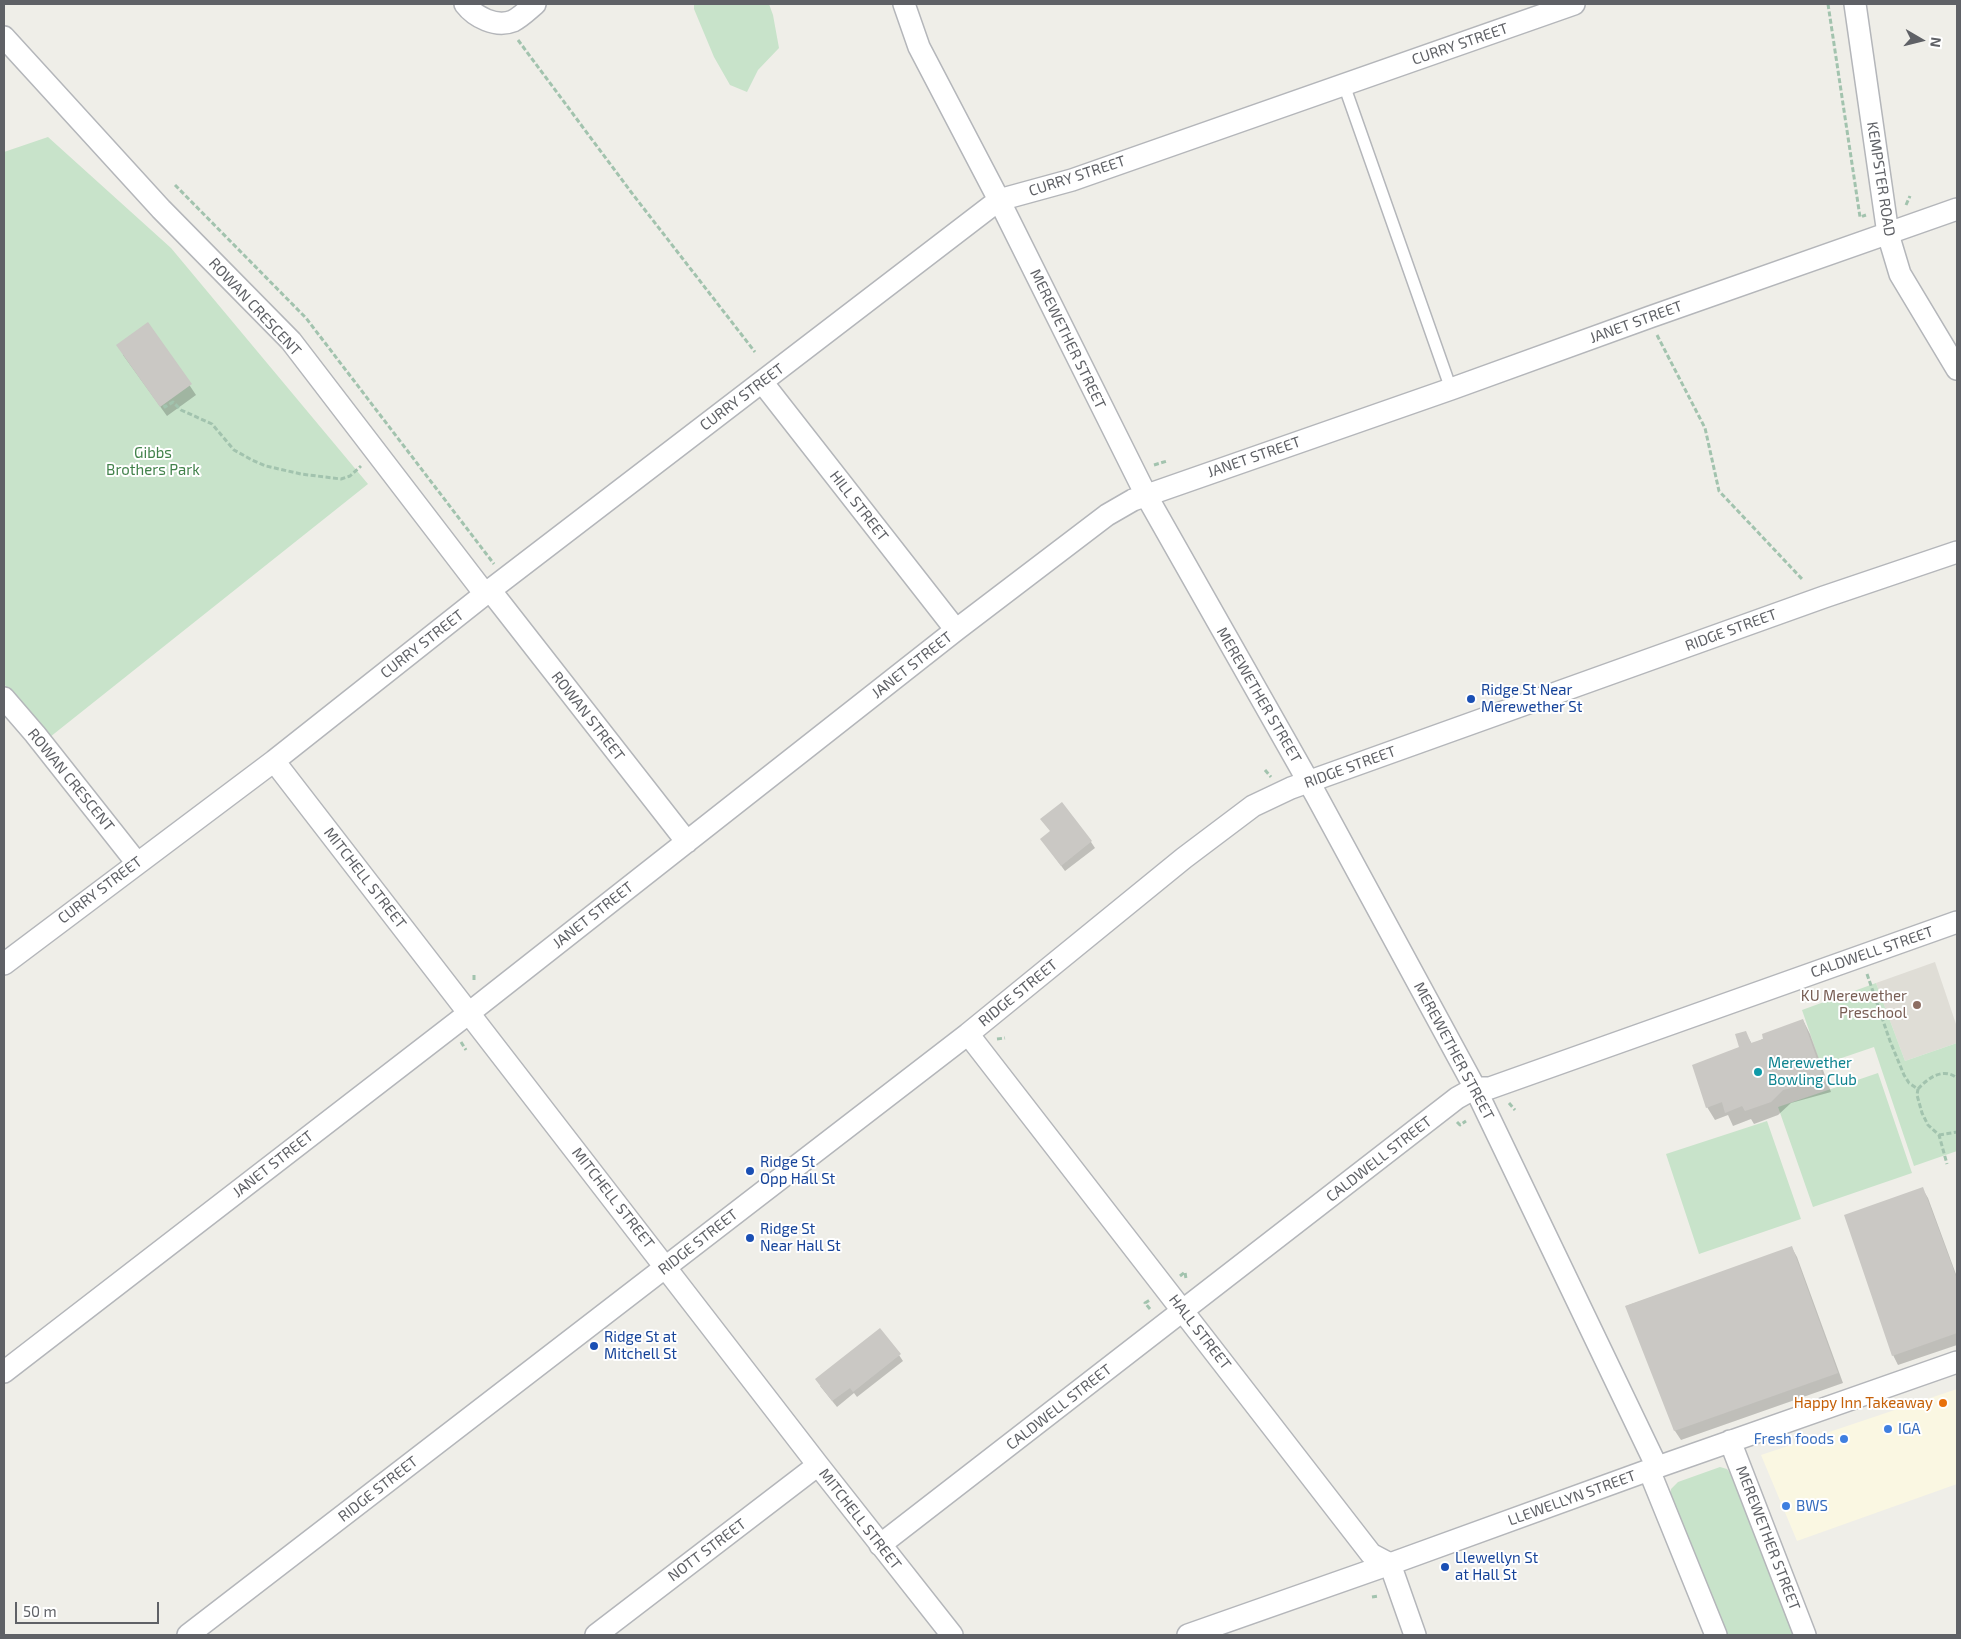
<!DOCTYPE html>
<style>
body{margin:0}
#map{position:relative;width:1961px;height:1639px;overflow:hidden;background:#efeee8;font-family:"Exo 2",sans-serif}
canvas{display:block}
.frame{position:absolute;inset:0;border:5px solid #5f6166;pointer-events:none}
.north{position:absolute;left:1896px;top:15px;width:50px;height:50px;-webkit-text-stroke:4px #fff;paint-order:stroke;rotate:98deg;font-size:14px;font-weight:700;line-height:20px;text-align:center;color:#5f6166}
.north::after{content:'';display:block;margin:auto;width:18px;height:22px;background:#5f6166;clip-path:polygon(50% 0,100% 100%,50% 72%,0 100%)}
.scale{position:absolute;left:15px;top:1602px;width:144px;height:22px;box-sizing:border-box;border:2px solid #5f6166;border-top:0;padding-left:6px;font-size:15px;line-height:18px;white-space:nowrap;color:#5f6166;-webkit-text-stroke:4px #fff;paint-order:stroke}
</style>
<div id="map">
<canvas width="1961" height="1639"></canvas>
<div class="frame"></div>
<div class="north">N</div>
<div class="scale">50 m</div>
</div>
<script>
const g = document.querySelector('canvas').getContext('2d');
g.lineJoin = 'round';
function fill(path, color) { g.fillStyle = color; g.fill(path, 'evenodd'); }
function stroke(path, color, width, dash) { g.strokeStyle = color; g.lineWidth = width; g.lineCap = dash ? 'butt' : 'round'; g.setLineDash(dash || []); g.stroke(path); }
function drawText(font, color, halo, rows, align = 'center') {
  g.font = font + ' "Exo 2",sans-serif'; g.lineWidth = 4; g.setLineDash([]); g.textBaseline = 'middle'; g.strokeStyle = halo; g.fillStyle = color; for (const [text, x, y, turn = 0] of rows) {
    g.save(); g.translate(x, y); g.rotate((+turn || 0) * Math.PI / 180); g.textAlign = isNaN(turn) ? turn : align; if (halo) g.strokeText(text, 0, 0); g.fillText(text, 0, 0); g.restore();
  }
}
const commercial = new Path2D(`
 M1957,1389V1484L1797,1541L1761,1455Z`);
const education = new Path2D(`
 M1935,962L1957,1027V1043L1905,1061L1876,983Z`);
const green = new Path2D(`
 M694,4H769L773,15L779,48L758,70L747,92L730,85L714,57L694,9Z
 M48,137L171,248L368,484L50,737L4,684V152Z
 M1876,983L1905,1061L1957,1043V1151L1914,1166L1874,1047L1821,1065L1802,1010Z
 M1878,1073L1912,1173L1813,1207L1778,1107Z
 M1767,1121L1801,1219L1699,1254L1666,1154Z
 M1720,1467L1727,1469L1730,1473L1794,1635H1727L1670,1498L1671,1489L1678,1482Z`);
const shadow = new Path2D(`
 M148,323L196,395L167,416L123,355Z
 M1051,832L1091,842L1095,848L1065,871L1042,840Z
 M1803,1020L1810,1034L1831,1092L1791,1103L1778,1115L1754,1124L1751,1119L1733,1126L1728,1115L1715,1120L1707,1107L1741,1048L1745,1032L1752,1044Z
 M1922,1188L1928,1198L1957,1277V1345L1898,1365L1893,1355Z
 M1792,1248L1797,1257L1843,1383L1681,1440L1675,1431L1626,1306Z
 M899,1355L903,1361L857,1397L854,1393L837,1407L820,1386Z`);
const building = new Path2D(`
 M148,322L192,384L160,407L116,345Z
 M1062,802L1092,841L1061,866L1040,839L1050,831L1040,819Z
 M1803,1019L1824,1079L1783,1090L1771,1102L1745,1111L1742,1106L1725,1113L1722,1102L1706,1108L1692,1065L1739,1047L1735,1034L1746,1031L1751,1043L1763,1039L1762,1034Z
 M1923,1187L1957,1279V1333L1892,1356L1844,1215Z
 M1792,1246L1838,1373L1674,1431L1625,1306Z
 M880,1328L901,1354L853,1392L850,1388L832,1401L815,1379Z`);
const path = new Path2D(`
 M1828,4L1860,217L1866,215
 M518,40L631,192L755,352
 M175,185L306,318L494,564
 M1906,205L1910,196
 M1657,335L1705,428L1719,491L1803,580
 M164,405L165,407L173,402L181,410L212,424L234,450L252,460L266,466L301,474L341,479L350,476L361,466
 M1154,465L1167,461
 M1265,770L1271,777
 M1867,974L1890,1041L1904,1075L1909,1083L1918,1089L1917,1095L1922,1113L1928,1125L1939,1135L1947,1164
 M474,980V974
 M997,1039L1005,1038
 M461,1042L466,1050
 M1918,1089C1928,1078 1943,1067 1957,1078
 M1509,1103L1515,1110
 M1457,1122L1460,1125L1466,1121
 M1939,1135L1957,1132
 M1180,1276L1185,1272L1186,1279
 M1150,1309L1145,1303L1150,1300
 M1372,1597L1378,1596`);
const lane = new Path2D(`
 M1344,85L1451,389`);
const street = new Path2D(`
 M465,4C475,17 496,28 513,21C521,17 529,9 535,4
 M904,4L919,47L999,200L1146,495L1316,795L1475,1088L1657,1467
 M1855,4L1888,234L1900,274L1957,369
 M4,37L161,209L291,341L485,594
 M762,382L956,630
 M490,590L687,842
 M4,698L35,734L137,863
 M274,761L818,1465L952,1635
 M4,964L274,761L485,594L999,200L1072,180L1574,4
 M968,1034L1371,1554L1390,1564L1415,1635
 M4,1372L469,1013L956,630L1107,515L1133,500L1451,389L1650,317L1957,209
 M1730,1441L1805,1635
 M1649,1470L1716,1635
 M880,1545L1457,1098L1475,1088H1490L1957,922
 M188,1635L968,1034L1184,858L1253,806L1291,788L1824,597L1957,552
 M596,1635L818,1465
 M1188,1635L1390,1564L1649,1470L1957,1362`);
const markers = [
 [1471,699,5,"#1a4fb4"],
 [1917,1005,5,"#8d6e63"],
 [1758,1072,5,"#0f9aa8"],
 [750,1171,5,"#1a4fb4"],
 [750,1238,5,"#1a4fb4"],
 [594,1346,5,"#1a4fb4"],
 [1943,1403,5,"#e8710a"],
 [1888,1429,5,"#3f7fe0"],
 [1844,1439,5,"#3f7fe0"],
 [1786,1506,5,"#3f7fe0"],
 [1445,1567,5,"#1a4fb4"]
];
const streetNames = [
 ["CURRY STREET",1460,44,-19],
 ["CURRY STREET",1077,176,-18],
 ["KEMPSTER ROAD",1881,179,81],
 ["ROWAN CRESCENT",255,307,47],
 ["JANET STREET",1636,322,-20],
 ["MEREWETHER STREET",1068,339,64],
 ["CURRY STREET",742,397,-37],
 ["JANET STREET",1254,457,-19],
 ["HILL STREET",859,506,52],
 ["RIDGE STREET",1731,630,-20],
 ["CURRY STREET",422,644,-38],
 ["JANET STREET",912,665,-38],
 ["MEREWETHER STREET",1259,695,60],
 ["ROWAN STREET",588,716,52],
 ["RIDGE STREET",1350,767,-20],
 ["ROWAN CRESCENT",71,780,51],
 ["MITCHELL STREET",365,878,52],
 ["CURRY STREET",100,890,-37],
 ["JANET STREET",593,915,-38],
 ["CALDWELL STREET",1872,952,-19],
 ["RIDGE STREET",1018,993,-39],
 ["MEREWETHER STREET",1454,1051,62],
 ["CALDWELL STREET",1379,1159,-38],
 ["JANET STREET",273,1164,-38],
 ["MITCHELL STREET",613,1198,52],
 ["RIDGE STREET",698,1242,-38],
 ["HALL STREET",1200,1332,52],
 ["CALDWELL STREET",1059,1407,-38],
 ["RIDGE STREET",378,1489,-38],
 ["LLEWELLYN STREET",1572,1498,-20],
 ["MITCHELL STREET",860,1519,52],
 ["MEREWETHER STREET",1768,1538,69],
 ["NOTT STREET",707,1550,-37]
];
const parkNames = [
 ["Gibbs",153,453],
 ["Brothers Park",153,470]
];
const transitNames = [
 ["Ridge St Near",1481,690],
 ["Merewether St",1481,707],
 ["Ridge St",760,1162],
 ["Opp Hall St",760,1179],
 ["Ridge St",760,1229],
 ["Near Hall St",760,1246],
 ["Ridge St at",604,1337],
 ["Mitchell St",604,1354],
 ["Llewellyn St",1455,1558],
 ["at Hall St",1455,1575]
];
const educationNames = [
 ["KU Merewether",1907,996],
 ["Preschool",1907,1013]
];
const cultureNames = [
 ["Merewether",1768,1063],
 ["Bowling Club",1768,1080]
];
const foodNames = [
 ["Happy Inn Takeaway",1933,1403]
];
const shopNames = [
 ["IGA",1898,1429],
 ["Fresh foods",1834,1439,"right"],
 ["BWS",1796,1506]
];
fill(commercial, '#faf7e2');
fill(education, '#dfddd6');
fill(green, '#c8e3ca');
fill(shadow, '#0003');
fill(building, '#cac8c4');
stroke(lane, '#b4b6ba', 14);
stroke(street, '#b4b6ba', 24);
stroke(path, '#a2c3ae', 3, [5, 2.5]);
stroke(lane, '#fff', 11);
stroke(street, '#fff', 21);
for (const [x, y, r, color] of markers) { const dot = new Path2D(); dot.arc(x, y, r, 0, 2 * Math.PI); g.fillStyle = color; g.fill(dot); stroke(dot, '#fff', 2); }
drawText('15px', '#5f6166', '#fff', streetNames);
drawText('15px', '#42824b', '#fff', parkNames);
drawText('15px', '#164399', '#fff', transitNames, 'left');
drawText('15px', '#785e54', '#fff', educationNames, 'right');
drawText('15px', '#0d838f', '#fff', cultureNames, 'left');
drawText('15px', '#c56008', '#fff', foodNames, 'right');
drawText('15px', '#366cbe', '#fff', shopNames, 'left');
</script>
